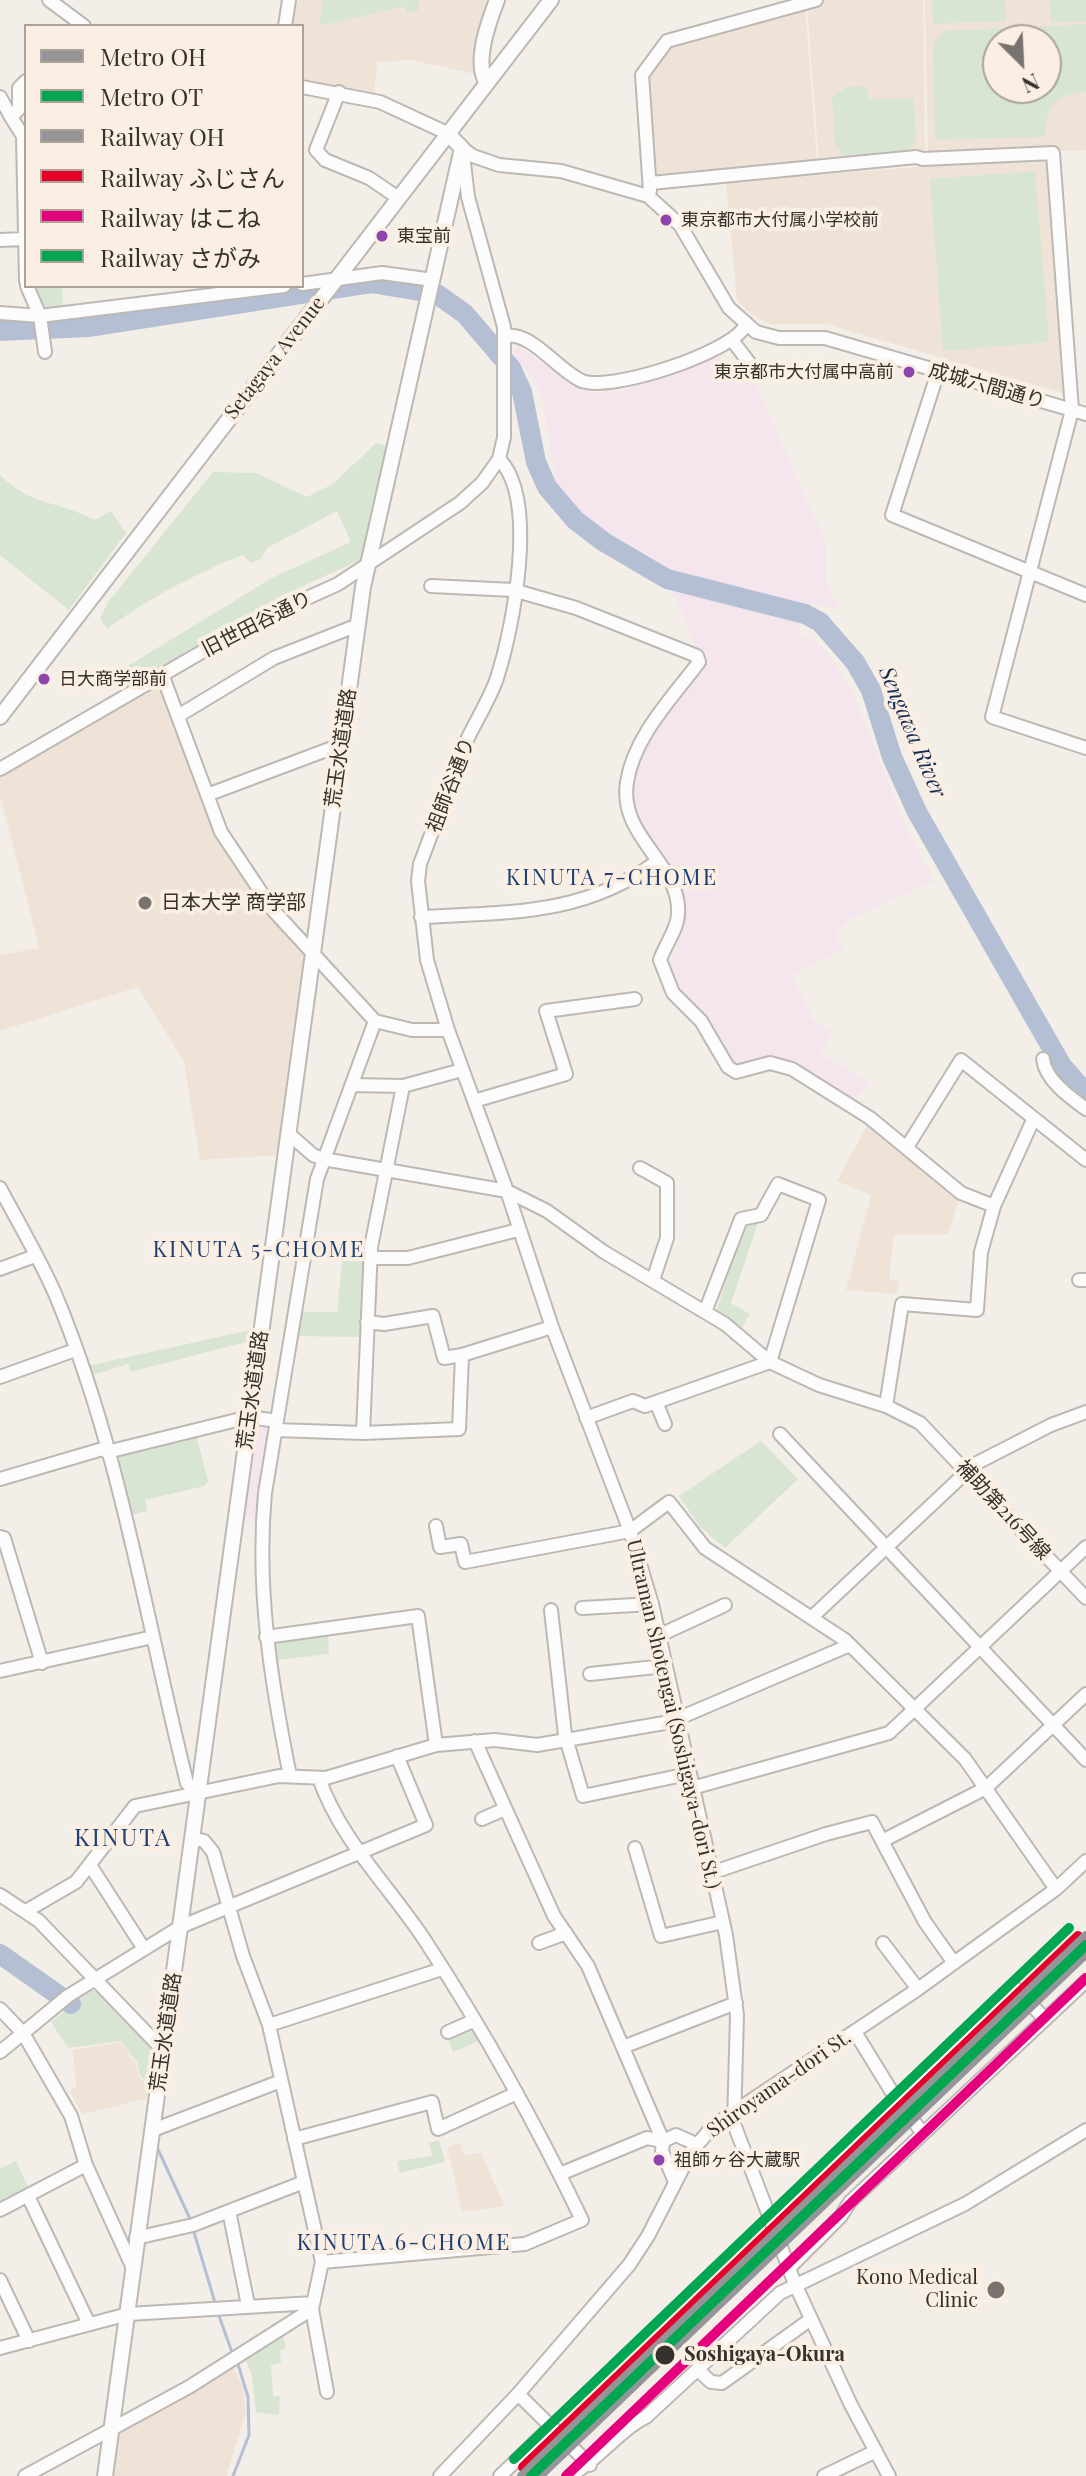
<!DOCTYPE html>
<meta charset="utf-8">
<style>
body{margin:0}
#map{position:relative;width:1086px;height:2476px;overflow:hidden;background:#f4eee8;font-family:"Playfair Display","Noto Sans JP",serif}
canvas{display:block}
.legend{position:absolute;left:24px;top:24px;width:280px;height:264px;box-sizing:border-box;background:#faefe2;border:2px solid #aba399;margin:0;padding:10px 14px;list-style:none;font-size:24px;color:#35312c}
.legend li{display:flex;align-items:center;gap:16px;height:40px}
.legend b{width:40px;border:2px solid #aba399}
.north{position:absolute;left:982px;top:24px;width:80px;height:80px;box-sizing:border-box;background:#faefe2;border:2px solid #aba399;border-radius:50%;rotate:156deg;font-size:22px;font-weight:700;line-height:32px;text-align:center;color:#35312c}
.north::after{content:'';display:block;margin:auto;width:28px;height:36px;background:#78736e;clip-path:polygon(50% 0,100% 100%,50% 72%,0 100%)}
</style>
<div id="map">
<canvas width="1086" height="2476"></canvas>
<ul class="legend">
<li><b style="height:10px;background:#939598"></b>Metro OH</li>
<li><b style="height:10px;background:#00a650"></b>Metro OT</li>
<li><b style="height:10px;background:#939598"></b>Railway OH</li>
<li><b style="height:10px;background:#e4002b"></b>Railway ふじさん</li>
<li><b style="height:10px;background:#e5007d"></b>Railway はこね</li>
<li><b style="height:10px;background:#00a651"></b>Railway さがみ</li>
</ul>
<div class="north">N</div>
</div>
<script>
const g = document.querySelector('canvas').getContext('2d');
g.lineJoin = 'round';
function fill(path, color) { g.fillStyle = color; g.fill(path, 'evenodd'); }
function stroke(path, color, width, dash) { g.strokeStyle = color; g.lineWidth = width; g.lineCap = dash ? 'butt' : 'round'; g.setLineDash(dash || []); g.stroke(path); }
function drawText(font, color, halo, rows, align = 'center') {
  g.font = font + ' "Playfair Display","Noto Sans JP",serif'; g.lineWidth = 8; g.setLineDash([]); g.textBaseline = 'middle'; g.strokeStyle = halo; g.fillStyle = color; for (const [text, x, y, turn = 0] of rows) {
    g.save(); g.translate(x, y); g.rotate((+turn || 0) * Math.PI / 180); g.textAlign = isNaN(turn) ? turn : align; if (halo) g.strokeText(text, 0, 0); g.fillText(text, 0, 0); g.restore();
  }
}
const commercial = new Path2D(`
 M518,346L587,392H617L716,355L742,369L754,381L761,396L826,544V581L839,610L810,602L797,633L824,648L852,690L906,827L934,881L848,920L836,934L843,949L792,975L813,1020L833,1031L821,1054L870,1083L850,1102L792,1067H737L730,1062L706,1020L677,992L666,971L685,926L684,901L676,881L632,812L631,783L649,739L703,665L661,563L576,514L556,487L543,401L535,382L512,352Z
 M251,1422L271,1429L260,1519L239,1517Z`);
const built = new Path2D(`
 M292,0H493L475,74L412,60L377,62L374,96L302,85V26H288Z
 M824,0H923L925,150L819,162L807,5Z
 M925,0H1086V150L928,157ZM998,40H1046V88H998Z
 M805,5L817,162L656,179L648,72L666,46Z
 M1047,157L1066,394L826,324H770L751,314L737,300L726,182Z
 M160,682L217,832L241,874L285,933L310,958L278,1155L200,1160L184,1062L138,987L0,1031V955L39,948L0,795V775Z
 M869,1122L960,1196L948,1234L894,1235L889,1279L899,1280L897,1294L846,1290L871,1195L837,1181Z
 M120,2042L136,2064L139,2077L152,2087L149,2098L82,2114L70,2092L76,2087L73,2050Z
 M461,2143L464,2156L481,2152L504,2206L462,2212L447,2147Z
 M233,2366L243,2388L246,2413L226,2476H112L117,2437L138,2418Z`);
const green = new Path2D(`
 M323,0H420L418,11L407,13L404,6L319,26Z
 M932,0H1005L1006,21L933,24Z
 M1050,0H1086V21L1051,22Z
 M1086,24V92C1056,92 1044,109 1045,137L935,140L933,43L944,31ZM998,40H1046V88H998Z
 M867,86L869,99H914L916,139L911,149L844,157L835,144L832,97L847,87Z
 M1035,171L1049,342L943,351L930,179Z
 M32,286H62L63,308L43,310Z
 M376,443L389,447L364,558L277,598L125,688L113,675L272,578L351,542L337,511L267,548L261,559L251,563L243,555C196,573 147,599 107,629L100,618L109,601L213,472L256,473L307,497L333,484Z
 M0,475C34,508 56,499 94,520L111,511L126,533L69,610L0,555Z
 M759,1220L731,1303L750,1314L741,1329L716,1312L745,1223Z
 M343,1255H365L360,1337L294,1336L299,1312H337Z
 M255,1329L253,1340L131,1372L128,1364L89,1376L87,1366Z
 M196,1434L208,1481L204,1486L145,1500L147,1511L129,1515L114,1454Z
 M761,1441L798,1479L725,1548L699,1526L679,1496Z
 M328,1632L329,1654L277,1660L272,1639Z
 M89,1991H98L154,2048L151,2084L140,2076L137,2062L120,2041L68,2048L51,2022Z
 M470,2027L476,2030L481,2040L453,2052L447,2038Z
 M439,2140L445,2162L400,2173L397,2161L432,2156L429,2143Z
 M16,2161L30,2191L0,2206V2169Z
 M282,2333L286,2348L280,2351L281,2363L271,2365L273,2396H280L279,2415L256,2412L252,2376L245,2357Z`);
const stream = new Path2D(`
 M156,2145L191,2221
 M193,2229L216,2306
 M218,2313L233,2355
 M233,2476L249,2435L248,2397L237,2361`);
const river = new Path2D(`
 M0,331L88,327L371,283L437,294L465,314L511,368L522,392L536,462L547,487L575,520L604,542L667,579L805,614L820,622L855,662L871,690L892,757L917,812L1062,1066L1086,1093
 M0,1954L71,2004`);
const minor = new Path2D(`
 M49,0L84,26
 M285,26L289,0
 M26,81L19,88V109L11,117L23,136L26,281
 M302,87L380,102L447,133
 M339,92L316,150L325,160L369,178L397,197
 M0,97L11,117
 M462,148L473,156L499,165L561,171L648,196L680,225L729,308L756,332L779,338H825L1086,414
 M651,183L916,157L923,159L1053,153L1072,410L992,717L1086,748
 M650,191L642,75L667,41L816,0
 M0,240L24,239
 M302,284L382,273L433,280
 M27,286L40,316L45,352
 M0,313L40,316L284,286
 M504,336C531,330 558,371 582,381C611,392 731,353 745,326
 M732,340L757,373
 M938,372L892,515L1086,595
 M499,459C539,499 513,628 497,678C489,701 475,722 465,744C449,784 435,825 420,864L418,881L427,960L448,1030L507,1191L552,1327L630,1531L652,1604L726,1935L737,2015L734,2124L795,2284L851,2405L889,2476
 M431,586L513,590L576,608L697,656L699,662C673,697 634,736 627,782C618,838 682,864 678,915C677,930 665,945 660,960L673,993L701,1021L728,1067L736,1072L770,1063L792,1069L870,1118L961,1193L994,1206
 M162,674L221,832L273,910L375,1021L412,1030H448
 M178,716L274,658L358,625
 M0,769L250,624L338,584L460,503L482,483L499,459L504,437V327L468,197L463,155
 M207,795L332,748L341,749
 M421,917C508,912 583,916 656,862
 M1043,1059C1045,1080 1071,1098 1086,1109
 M352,1085L403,1086L462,1070
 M474,1101L566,1074L546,1011L635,999
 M289,1134L313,1155L323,1159L507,1191L547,1211L604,1252L725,1324L770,1362L819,1385L886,1406L920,1423L1086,1598
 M907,1147L961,1060L1086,1160
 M640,1168L667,1183V1238L653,1280
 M0,1188C19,1224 40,1259 56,1296C121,1452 146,1621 187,1783L198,1795
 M371,1258H408L518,1230
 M0,1269L35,1256
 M1079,1280H1086
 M367,1322L384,1324L433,1316L444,1358L462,1355
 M0,1377L75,1350
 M656,1402L665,1424
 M886,1406L902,1304L977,1310L981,1252L994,1206L1033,1120
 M586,1418L633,1401L645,1406L770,1362L819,1200L778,1184L761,1215L741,1219L705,1312
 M276,1430L363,1433L459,1429L462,1355L552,1327
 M363,1433L371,1247L403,1086
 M780,1434L1086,1760
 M107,1452L249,1417L277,1421
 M0,1479L106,1448
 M436,1526L440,1547L461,1544L465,1562L630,1531L669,1502L705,1548L845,1640L965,1759L1056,1889
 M0,1537L4,1538L42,1663
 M582,1608L652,1604
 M551,1610L565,1735L583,1796L688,1774
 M811,1618L975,1464L1051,1425L1086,1412
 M658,1636L725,1605
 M266,1637L418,1616L436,1745
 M0,1671L153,1637
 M590,1674L665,1666
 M475,1741L554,1916L588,1966L663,2141
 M290,1776C271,1682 256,1589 265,1493L317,1179L375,1021
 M319,1778C340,1840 391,1888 426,1942C484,2031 536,2124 582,2220L525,2244L322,2262
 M692,1788L889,1733L1086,1547
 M482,1819L505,1809
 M192,1838L204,1841L213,1852L243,1956L269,2025L322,2262L312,2309L327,2392
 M882,1841L986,1788L1086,1694
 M635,1848L661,1936L723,1922
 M90,1865L144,1949
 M711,1873L826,1834L872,1822L925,1922L954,1963
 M0,1895L39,1921L163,2050
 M26,1911L76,1882L135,1806L279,1776L326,1778L436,1745L495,1740L537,1745L670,1722L850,1645
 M539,1943L566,1933
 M883,1943L918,1989
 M0,2009L23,2033L71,2116L86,2165L132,2266
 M269,2025L442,1969
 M448,2032L473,2021
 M855,2032L898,2102L923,2133
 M623,2047L736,2003
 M0,2052L68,1996L180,1927L426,1825L397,1756
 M153,2130L281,2081
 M294,2139L432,2102L438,2129L517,2093
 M560,2174L647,2138L663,2141
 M675,2182L662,2151L663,2141L676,2135L696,2144
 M28,2196L89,2324
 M0,2210L86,2165
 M229,2211L248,2305
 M770,2219L1016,1989L1045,2019
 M136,2238L193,2225L304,2182
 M789,2268L841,2216L850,2202L1086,1981
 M0,2280L29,2341
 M0,2348L128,2314L313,2303
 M697,2369L711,2382L722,2383L811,2319
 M518,2394L590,2465
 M25,2476L189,2387L312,2309
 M440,2476L518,2394L629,2265L648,2236L691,2152L713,2126L918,1989L1056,1889L1086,1861
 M500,2476L552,2426
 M570,2476C598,2460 617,2432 646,2417L780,2293L965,2204L1086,2130
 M824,2476L876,2451`);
const major = new Path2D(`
 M487,83C473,63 489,21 497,0
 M0,717L551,0
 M105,2476L363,587L462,148L447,133`);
const rail1 = new Path2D(`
 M539,2476L1086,1953`);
const rail2 = new Path2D(`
 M523,2467L1078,1936`);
const rail3 = new Path2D(`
 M566,2476L1086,1978`);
const rail4 = new Path2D(`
 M514,2459L1069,1928`);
const metro1 = new Path2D(`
 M522,2476L1086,1936`);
const metro2 = new Path2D(`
 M531,2476L1086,1945`);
const markers = [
 [666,220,7,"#8e44ad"],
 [382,236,7,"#8e44ad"],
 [909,372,7,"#8e44ad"],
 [44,679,7,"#8e44ad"],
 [145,903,8,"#78736e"],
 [659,2160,7,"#8e44ad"],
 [996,2290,10,"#78736e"],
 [665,2355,11,"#35312c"]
];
const busNames = [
 ["東京都市大付属小学校前",681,220],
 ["東宝前",397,236],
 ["東京都市大付属中高前",894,372,"right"],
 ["日大商学部前",59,679],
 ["祖師ヶ谷大蔵駅",674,2160]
];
const streetNames = [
 ["Setagaya Avenue",275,358,-52],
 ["成城六間通り",987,386,16],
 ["旧世田谷通り",257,624,-27],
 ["荒玉水道道路",341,748,-82],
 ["祖師谷通り",451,785,-69],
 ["荒玉水道道路",253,1390,-82],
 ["補助第216号線",1003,1510,47],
 ["Ultraman Shotengai (Soshigaya-dori St.)",673,1714,77],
 ["荒玉水道道路",166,2032,-82],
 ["Shiroyama-dori St.",779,2084,-35]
];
const poiNames = [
 ["日本大学 商学部",161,903],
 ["Kono Medical",978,2278,"right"],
 ["Clinic",978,2301,"right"]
];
const stopNames = [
 ["Soshigaya-Okura",684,2355]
];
const waterNames = [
 ["Sengawa River",912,732,67]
];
const neighbourhoodNames = [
 ["KINUTA 7-CHOME",612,878],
 ["KINUTA 5-CHOME",259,1250],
 ["KINUTA 6-CHOME",404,2243]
];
const quarterNames = [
 ["KINUTA",123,1839]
];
fill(commercial, '#f4e6ec');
fill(built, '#efe3d7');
fill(green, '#d8e5d2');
stroke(stream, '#b4bfd4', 3);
stroke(river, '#b4bfd4', 20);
stroke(minor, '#bdb8b3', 16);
stroke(major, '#bdb8b3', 18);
stroke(minor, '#fdfcfc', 12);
stroke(major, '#fdfcfc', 14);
stroke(rail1, '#939598', 10);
stroke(rail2, '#e4002b', 10);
stroke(rail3, '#e5007d', 10);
stroke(rail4, '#00a651', 10);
stroke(metro1, '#939598', 10);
stroke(metro2, '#00a650', 10);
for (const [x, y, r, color] of markers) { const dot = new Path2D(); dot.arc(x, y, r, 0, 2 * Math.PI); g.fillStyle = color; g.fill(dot); stroke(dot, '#faefe2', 3); }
drawText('18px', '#35312c', '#faefe2', busNames, 'left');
drawText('20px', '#35312c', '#faefe2', streetNames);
drawText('20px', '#35312c', '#faefe2', poiNames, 'left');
drawText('bold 20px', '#35312c', '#faefe2', stopNames, 'left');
drawText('italic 22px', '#142c55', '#faefe2', waterNames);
g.letterSpacing = '2px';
drawText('22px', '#1c3f75', '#faefe2', neighbourhoodNames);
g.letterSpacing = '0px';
g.letterSpacing = '2px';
drawText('24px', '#1c3f75', '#faefe2', quarterNames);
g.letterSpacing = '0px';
</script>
